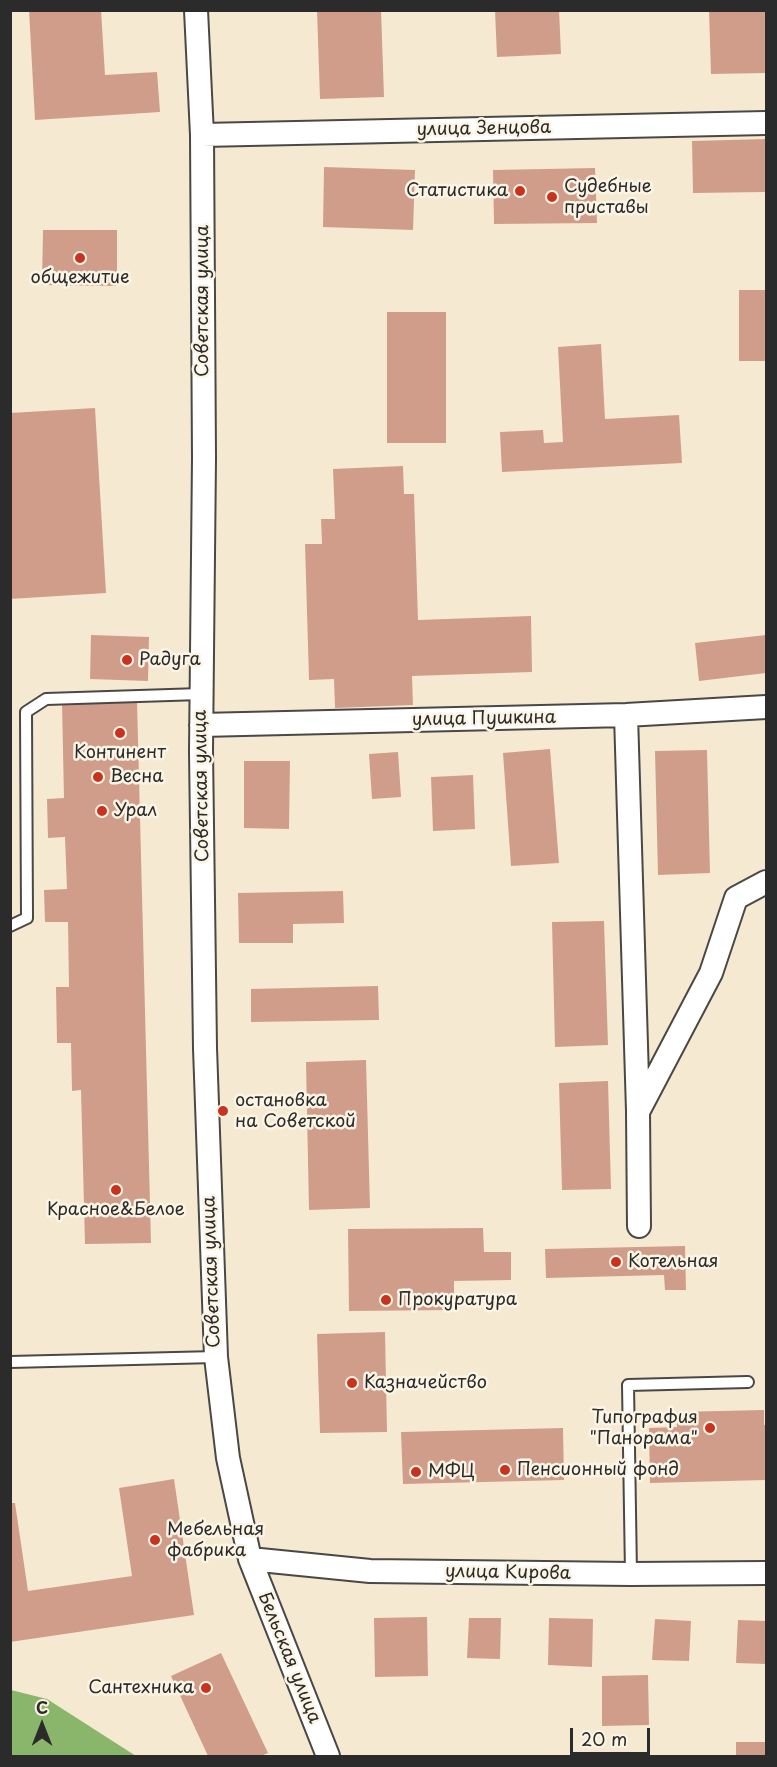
<!DOCTYPE html>
<meta charset="utf-8">
<style>
body{margin:0}
#map{position:relative;width:777px;height:1767px;overflow:hidden;background:#f5ead1;font-family:"Playpen Sans",sans-serif}
canvas{display:block}
.frame{position:absolute;inset:0;border:12px solid #2b2b2b;pointer-events:none}
.north{position:absolute;left:12px;top:1695px;width:60px;height:60px;-webkit-text-stroke:4px #fcf5e5;paint-order:stroke;rotate:0deg;font-size:16px;font-weight:700;line-height:24px;text-align:center;color:#2b2b2b}
.north::after{content:'';display:block;margin:auto;width:21px;height:27px;background:#2b2b2b;clip-path:polygon(50% 0,100% 100%,50% 72%,0 100%)}
.scale{position:absolute;left:570px;top:1728px;width:80px;height:27px;box-sizing:border-box;border:3px solid #2b2b2b;border-top:0;padding-left:8px;font-size:18px;line-height:21px;white-space:nowrap;color:#2b2b2b;-webkit-text-stroke:4px #fcf5e5;paint-order:stroke}
</style>
<div id="map">
<canvas width="777" height="1767"></canvas>
<div class="frame"></div>
<div class="north">С</div>
<div class="scale">20 m</div>
</div>
<script>
const g = document.querySelector('canvas').getContext('2d');
g.lineJoin = 'round';
function fill(path, color) { g.fillStyle = color; g.fill(path, 'evenodd'); }
function stroke(path, color, width, dash) { g.strokeStyle = color; g.lineWidth = width; g.lineCap = dash ? 'butt' : 'round'; g.setLineDash(dash || []); g.stroke(path); }
function drawText(font, color, halo, rows, align = 'center') {
  g.font = font + ' "Playpen Sans",sans-serif'; g.lineWidth = 5; g.setLineDash([]); g.textBaseline = 'middle'; g.strokeStyle = halo; g.fillStyle = color; for (const [text, x, y, turn = 0] of rows) {
    g.save(); g.translate(x, y); g.rotate((+turn || 0) * Math.PI / 180); g.textAlign = isNaN(turn) ? turn : align; if (halo) g.strokeText(text, 0, 0); g.fillText(text, 0, 0); g.restore();
  }
}
const forest = new Path2D(`
 M11,1690L47,1699L136,1756H11Z`);
const building = new Path2D(`
 M29,10H101L105,75L157,72L160,112L35,120Z
 M317,10H381L384,97L320,99Z
 M495,10H559L561,54L497,57Z
 M709,10H766V73L711,74Z
 M766,139V192L693,193L692,141Z
 M324,167L415,170L413,230L323,227Z
 M595,168L597,223L494,224L493,170Z
 M43,230H117V286L42,285Z
 M739,290H766V361H739Z
 M387,312H446V443H387Z
 M601,344L605,419L679,415L682,463L502,472L500,432L543,430L544,443L563,442L558,347Z
 M95,408L106,593L10,599V413Z
 M403,466L404,494H414L418,620L531,616L532,672L412,676L413,705L335,708L334,679L309,680L305,544H322L321,519H335L333,469Z
 M91,635L149,637L148,681L90,679Z
 M766,635V673L699,681L695,643Z
 M137,701L151,1243L85,1244L81,1090L72,1091L71,1043H57L56,987H69L68,922H45L44,890L67,889L65,837L48,838L47,799L64,798L62,703Z
 M550,749L559,863L511,866L503,753Z
 M707,750L710,873L658,875L655,751Z
 M398,752L401,797L372,799L369,754Z
 M244,761H290L289,829L244,828Z
 M473,775L475,829L433,831L431,777Z
 M343,891L344,923L293,924V943H239L238,893Z
 M604,921L608,1045L555,1047L552,922Z
 M378,986L379,1020L251,1022V989Z
 M366,1060L370,1208L309,1210L306,1062Z
 M608,1081L611,1189L562,1190L559,1083Z
 M483,1228L484,1252H511V1280L454,1281V1310L349,1311L348,1229Z
 M685,1246L686,1290H665L664,1275L546,1278L545,1249Z
 M385,1332L387,1432L320,1433L317,1334Z
 M764,1410V1425H766V1480L650,1483L649,1428L677,1427L676,1412Z
 M563,1428L564,1480L403,1484L401,1432Z
 M174,1479L194,1615L10,1642V1503H15L28,1591L132,1576L119,1488Z
 M427,1617L428,1676L375,1677L374,1618Z
 M469,1618H501L500,1659L467,1658Z
 M549,1618L593,1619L592,1667L548,1665Z
 M655,1619L691,1621L689,1661L652,1660Z
 M738,1620L766,1621V1664L736,1663Z
 M221,1653L268,1753L261,1756H208L171,1676Z
 M648,1675L649,1725L602,1726V1676Z
 M736,1742H766V1756H736Z`);
const lane = new Path2D(`
 M10,926L27,918L26,712L46,699L201,694
 M10,1362L216,1357
 M631,1574L628,1385L748,1382`);
const street = new Path2D(`
 M196,10L202,135L204,458L201,751L205,1048L216,1357L228,1458L250,1559L328,1756
 M202,135L766,123
 M626,715L638,1111L639,1226
 M201,725L626,715L766,707
 M639,1110L711,973L736,898L766,882
 M250,1559L370,1571L631,1574L766,1573`);
const markers = [
 [520,191,6,"#c8321e"],
 [552,197,6,"#c8321e"],
 [80,258,6,"#c8321e"],
 [127,660,6,"#c8321e"],
 [120,733,6,"#c8321e"],
 [98,777,6,"#c8321e"],
 [102,811,6,"#c8321e"],
 [223,1111,6,"#c8321e"],
 [116,1190,6,"#c8321e"],
 [616,1262,6,"#c8321e"],
 [386,1300,6,"#c8321e"],
 [352,1383,6,"#c8321e"],
 [710,1428,6,"#c8321e"],
 [505,1470,6,"#c8321e"],
 [416,1472,6,"#c8321e"],
 [155,1540,6,"#c8321e"],
 [206,1688,6,"#c8321e"]
];
const streetNames = [
 ["улица Зенцова",484,129,-1],
 ["Советская улица",203,301,-90],
 ["улица Пушкина",484,719,-1],
 ["Советская улица",202,786,-91],
 ["Советская улица",212,1272,-92],
 ["улица Кирова",508,1573,1],
 ["Бельская улица",289,1658,68]
];
const poiNames = [
 ["Судебные",564,187],
 ["приставы",564,208],
 ["Статистика",508,191,"right"],
 ["общежитие",80,278,"center"],
 ["Радуга",139,660],
 ["Континент",120,753,"center"],
 ["Весна",110,777],
 ["Урал",114,811],
 ["остановка",235,1101],
 ["на Советской",235,1122],
 ["Красное&Белое",116,1210,"center"],
 ["Котельная",628,1262],
 ["Прокуратура",398,1300],
 ["Казначейство",364,1383],
 ["Типография",698,1418,"right"],
 ["\"Панорама\"",698,1439,"right"],
 ["Пенсионный фонд",517,1470],
 ["МФЦ",428,1472],
 ["Мебельная",167,1530],
 ["фабрика",167,1551],
 ["Сантехника",194,1688,"right"]
];
fill(forest, '#8ab66c');
fill(building, '#d19d8b');
stroke(lane, '#494844', 14);
stroke(street, '#494844', 26);
stroke(lane, '#fff', 10);
stroke(street, '#fff', 22);
for (const [x, y, r, color] of markers) { const dot = new Path2D(); dot.arc(x, y, r, 0, 2 * Math.PI); g.fillStyle = color; g.fill(dot); stroke(dot, '#fcf5e5', 2); }
drawText('18px', '#2b2b2b', '#fcf5e5', streetNames);
drawText('18px', '#2b2b2b', '#fcf5e5', poiNames, 'left');
</script>
